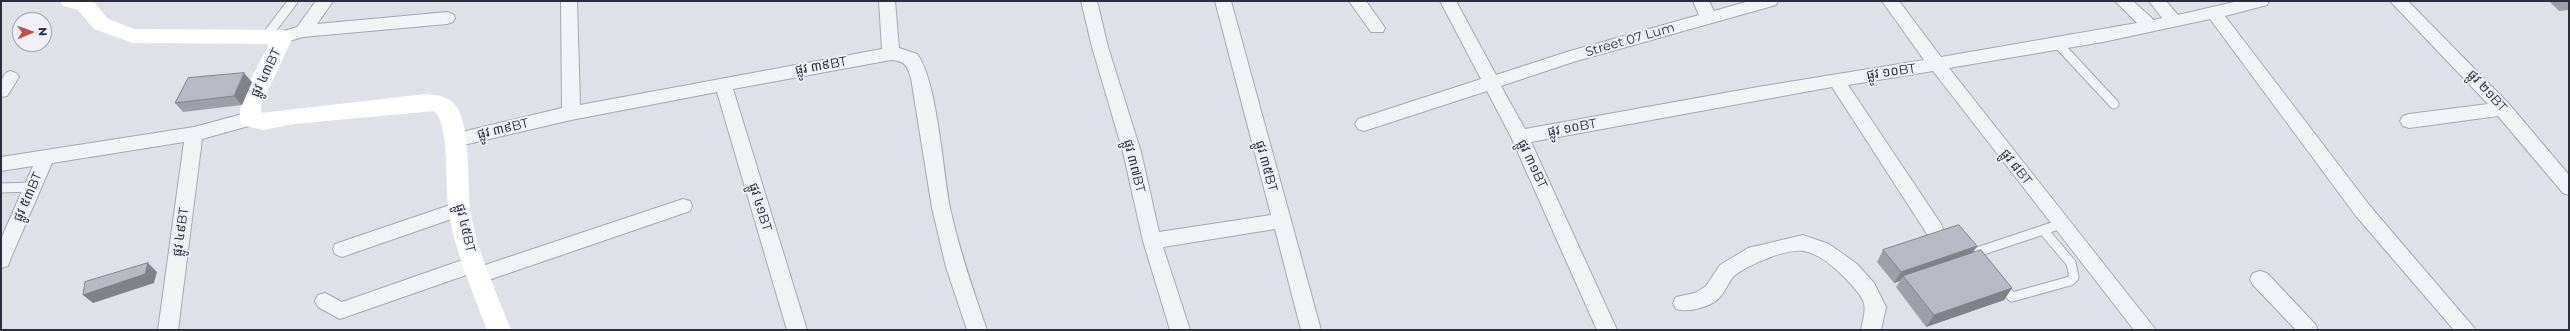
<!DOCTYPE html>
<meta charset="utf-8">
<style>
body{margin:0}
#map{position:relative;width:2570px;height:331px;overflow:hidden;background:#e0e1e8;font-family:Montserrat,sans-serif}
canvas{display:block}
.frame{position:absolute;inset:0;border:2px solid #292d3e;pointer-events:none}
.north{position:absolute;left:12px;top:12px;width:40px;height:40px;box-sizing:border-box;background:#eff1f6;border:1px solid #a0a3ac;border-radius:50%;rotate:88deg;font-size:11px;font-weight:700;line-height:16px;text-align:center;color:#292d3e}
.north::after{content:'';display:block;margin:auto;width:14px;height:18px;background:#c74d4a;clip-path:polygon(50% 0,100% 100%,50% 72%,0 100%)}
</style>
<div id="map">
<canvas width="2570" height="331"></canvas>
<div class="frame"></div>
<div class="north">N</div>
</div>
<script>
const g = document.querySelector('canvas').getContext('2d');
g.lineJoin = 'round';
function stroke(path, color, width, dash) { g.strokeStyle = color; g.lineWidth = width; g.lineCap = dash ? 'butt' : 'round'; g.setLineDash(dash || []); g.stroke(path); }
function fill(path, color) { g.fillStyle = color; g.fill(path, 'evenodd'); }
function drawText(font, color, halo, rows, align = 'center') {
  g.font = font + ' Montserrat,"Noto Sans Khmer",sans-serif'; g.lineWidth = 4; g.setLineDash([]); g.textBaseline = 'middle'; g.strokeStyle = halo; g.fillStyle = color; for (const [text, x, y, turn = 0] of rows) {
    g.save(); g.translate(x, y); g.rotate((+turn || 0) * Math.PI / 180); g.textAlign = isNaN(turn) ? turn : align; if (halo) g.strokeText(text, 0, 0); g.fillText(text, 0, 0); g.restore();
  }
}
const lane = new Path2D(`
 M265,38L293,1
 M2060,46L2114,104
 M1,188L31,187
 M1980,259L1978,253L1980,251L2061,224
 M2001,285L2012,297L2070,281L2074,277L2071,263L2043,230`);
const street = new Path2D(`
 M316,1H333L317,24L447,12L453,14L455,18L453,22L447,24L303,37L283,43L277,41L275,37L277,33L297,27Z
 M561,1H577L580,105L882,49L879,1H895L899,48L917,54C937,79 943,172 950,208C959,249 973,290 987,330H967L946,267L932,208L911,78C907,65 905,61 891,60L733,89L807,330H787L717,92L571,120L455,147L449,145L446,140L449,135L562,108Z
 M1081,1H1097L1108,47L1141,152L1159,232L1271,215L1215,1H1231L1321,330H1301L1275,229L1163,247L1190,330H1170L1143,241L1123,152L1092,47Z
 M1349,1H1366L1385,28L1383,32H1371Z
 M1440,1H1456L1496,75L1570,51L1699,15L1693,1H1709L1714,11L1749,1H1778L1776,5L1573,62L1501,86L1525,129L1758,87L1924,60L1882,1H1899L1941,57L2137,23L2115,1H2133L2154,20L2162,18L2149,1H2166L2178,15L2238,1H2269L2267,5L2225,16L2370,206L2476,330H2454L2356,216L2210,19L2103,42L1949,68L2156,330H2134L1933,71L1848,85L1941,224L1943,229L1941,234L1934,237L1927,234L1832,87L1531,142L1617,330H1597L1511,137L1487,91L1364,131L1358,129L1355,124L1358,119L1481,79Z
 M2390,1H2408L2509,104L2569,175V195L2563,193L2498,116L2409,128L2403,126L2400,121L2403,116L2409,114L2488,104Z
 M10,71L16,73L19,77L7,96L1,97C1,86 0,74 10,71Z
 M250,112L256,114L259,119L256,124L202,139L178,330H158L184,142L52,163L10,260L8,266L1,268V239L33,166L1,171V157L194,127Z
 M683,199L690,201L692,206L690,211L480,283L473,281L472,273L340,319L318,307L315,301L318,295L325,293L342,302L474,256L481,258L482,266Z
 M459,202L466,204L468,209L466,214L342,257L335,254L333,249L335,244Z
 M1803,235L1829,244L1857,264L1874,283L1886,307L1881,330H1861C1867,303 1867,302 1849,282C1838,270 1820,254 1804,251C1787,248 1747,265 1734,276C1729,281 1726,290 1721,296C1712,307 1689,313 1676,309L1673,303L1676,297L1695,293L1706,286L1720,265L1748,248Z
 M2260,271L2267,273L2315,324L2318,330H2296L2253,285L2250,279L2253,273Z`);
const secondary = new Path2D(`
 M60,1H93L108,19L134,29L283,30L290,32L293,37L261,105V113L426,94C437,95 449,96 456,106C471,127 467,182 470,208C476,250 496,291 511,330H487C471,286 449,240 447,193C446,175 448,121 434,111L294,124L263,130L242,125C232,105 260,64 269,44L133,43L94,29L78,10L63,6Z`);
const wall = new Path2D(`
 M2549,1H2569V10L2559,11Z
 M252,82L242,105L183,112L175,103Z
 M1977,246L1972,253L2012,288L2004,300L1926,327L1896,287L1900,281L1894,283L1877,262L1883,250Z`);
const shadedWall = new Path2D(`
 M244,73L252,82L242,105L234,96Z
 M1977,246L1969,257L1903,276L1900,281L1894,283L1901,272Z
 M148,263L157,272L154,283L93,303L83,295Z
 M2012,288L2004,300L1926,327L1934,315Z`);
const building = new Path2D(`
 M244,73L234,96L175,103L188,78Z
 M1959,225L1977,246L1901,272L1883,250Z
 M1981,250L2012,288L1934,315L1903,276Z
 M148,263L145,274L83,295L85,282Z`);
const streetNames = [
 ["Street 07 Lum",1630,40,-16],
 ["ផ្លូវ ៣៩BT",821,66,-10],
 ["ផ្លូវ ១០BT",1891,72,-8],
 ["ផ្លូវ ៤៣BT",266,73,-64],
 ["ផ្លូវ ២១BT",2487,91,48],
 ["ផ្លូវ ១០BT",1572,128,-10],
 ["ផ្លូវ ៣៩BT",503,129,-13],
 ["ផ្លូវ ៣១BT",1532,164,65],
 ["ផ្លូវ ៣៧BT",1134,166,76],
 ["ផ្លូវ ៣៥BT",1266,166,75],
 ["ផ្លូវ ៨BT",2016,167,52],
 ["ផ្លូវ ៥៣BT",28,197,-66],
 ["ផ្លូវ ៤១BT",760,207,73],
 ["ផ្លូវ ៤៥BT",465,228,77],
 ["ផ្លូវ ៤៩BT",181,232,-82]
];
stroke(lane, '#a5a7b2', 11);
stroke(street, '#a5a7b2', 2);
stroke(lane, '#f2f3f6', 9);
fill(street, '#f2f3f6');
fill(secondary, '#fff');
fill(wall, '#9da0a9');
fill(shadedWall, '#808289');
fill(building, '#b7bac4');
stroke(building, '#808289', 1);
drawText('13px', '#292d3e', '#eff1f6', streetNames);
</script>
